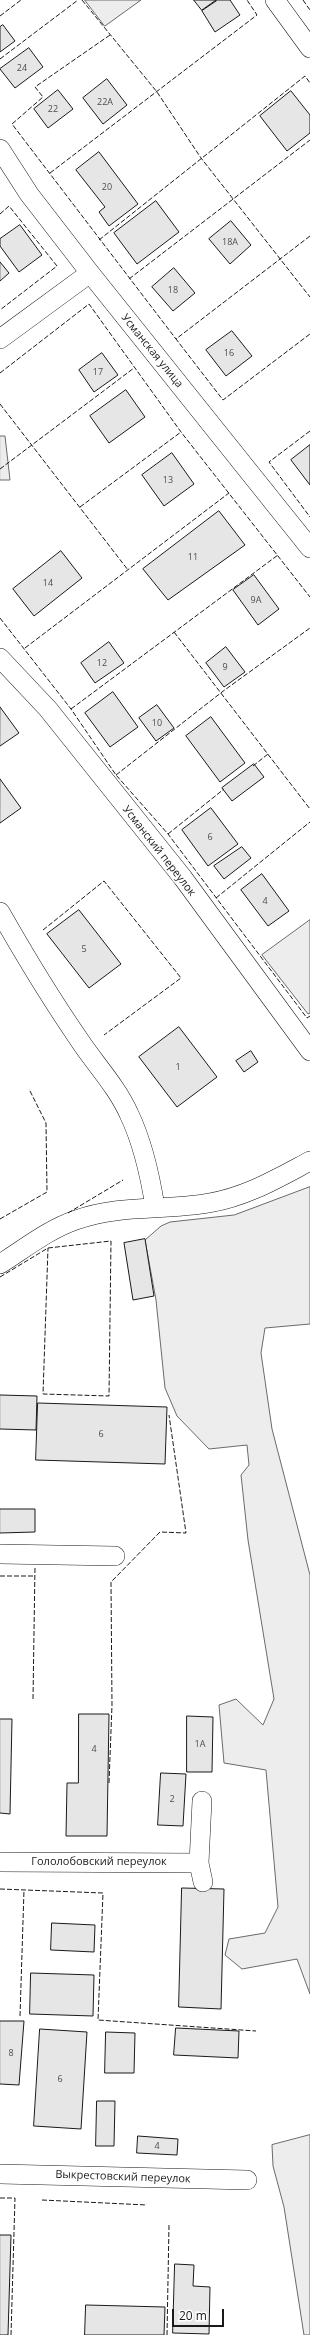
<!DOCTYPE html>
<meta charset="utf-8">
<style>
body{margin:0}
#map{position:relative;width:310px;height:2335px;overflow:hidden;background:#fff;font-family:"Open Sans",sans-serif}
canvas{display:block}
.scale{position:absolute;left:172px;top:2309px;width:52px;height:18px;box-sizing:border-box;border:2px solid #1a1a1a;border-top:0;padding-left:5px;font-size:12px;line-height:14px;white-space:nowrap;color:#1a1a1a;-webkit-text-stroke:3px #fff;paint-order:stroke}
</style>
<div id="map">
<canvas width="310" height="2335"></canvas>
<div class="scale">20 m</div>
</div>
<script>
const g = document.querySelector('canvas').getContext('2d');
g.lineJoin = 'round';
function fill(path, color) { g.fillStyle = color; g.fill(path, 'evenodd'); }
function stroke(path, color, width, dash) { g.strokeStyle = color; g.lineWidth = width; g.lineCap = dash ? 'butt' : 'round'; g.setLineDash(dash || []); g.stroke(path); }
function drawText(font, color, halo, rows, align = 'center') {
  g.font = font + ' "Open Sans",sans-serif'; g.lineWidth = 3; g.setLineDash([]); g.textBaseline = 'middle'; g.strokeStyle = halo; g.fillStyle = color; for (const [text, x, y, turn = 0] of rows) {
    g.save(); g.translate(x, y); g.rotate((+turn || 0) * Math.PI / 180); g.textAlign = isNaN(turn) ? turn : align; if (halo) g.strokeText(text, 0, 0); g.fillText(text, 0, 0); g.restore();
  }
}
const built = new Path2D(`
 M85,0H141L105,26Z
 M0,436H5L10,480H0Z
 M310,920V1013L308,1014L262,955Z
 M310,1187V1324L265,1328L261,1353L272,1429L310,1575V1994L297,1959L242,1969L225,1955L229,1939L265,1933L278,1907L266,1770L224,1763L219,1705L236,1699L263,1725L274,1699L248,1540L241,1475L249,1465L247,1445L209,1449L177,1416L165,1388L156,1300L145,1240L161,1226L170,1222L234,1215Z
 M310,2135V2335H304L284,2207L273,2166L272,2145Z`);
const building = new Path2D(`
 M194,0H216L202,10Z
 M218,0H230L240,15L215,32L202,11Z
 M3,25L15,41L0,52V27Z
 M29,48L43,67L15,88L0,69Z
 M107,79L127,105L103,124L83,98Z
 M58,90L73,109L48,128L34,109Z
 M291,91L310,115V133L287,151L260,116Z
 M99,152L138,204L109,226L99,212L105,207L76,170Z
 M156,201L179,232L137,264L114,233Z
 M231,221L251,245L230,264L209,239Z
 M20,225L42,255L19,272L0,246V239Z
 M0,262L9,273L0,281Z
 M174,268L195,293L173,311L152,287Z
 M232,331L252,356L226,376L206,350Z
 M102,353L118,375L94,392L79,370Z
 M126,390L145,417L109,443L90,416Z
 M310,445V485L291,460Z
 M172,453L194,484L164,506L142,475Z
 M219,511L245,545L168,600L143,569Z
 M61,551L82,578L34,616L13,589Z
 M254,575L279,609L258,625L233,590Z
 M109,642L124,663L95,683L81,663Z
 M226,647L245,672L224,687L206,663Z
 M113,692L138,727L110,747L85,713Z
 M157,705L174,728L156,741L139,718Z
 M0,707L19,733L0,746Z
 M211,717L245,763L220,782L186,736Z
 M254,764L264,777L232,801L222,788Z
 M0,779L21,808L0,823Z
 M211,808L238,844L208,866L182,830Z
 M242,847L251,858L224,879L214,866Z
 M262,874L289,911L268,926L241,890Z
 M79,910L121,964L89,988L47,934Z
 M179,1027L217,1077L177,1107L139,1057Z
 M251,1051L258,1062L244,1072L236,1061Z
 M145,1239L154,1296L133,1300L124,1243Z
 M0,1395L37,1396L36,1430L0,1429Z
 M38,1403L167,1407L165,1464L36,1460Z
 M0,1509H35V1532L0,1533Z
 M79,1714H109L107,1836H66L67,1783H78Z
 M187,1716L213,1717L212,1772H187Z
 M0,1719H12L10,1814L0,1813Z
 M161,1773L186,1774L183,1826L158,1825Z
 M182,1888L224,1889L221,2009L179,2007Z
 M52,1923L95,1925L94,1952L51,1950Z
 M31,1973L94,1975L93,2016L30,2014Z
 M0,2021H24L19,2085L0,2084Z
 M176,2028L239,2031L238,2058L174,2055Z
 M40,2029L87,2032L81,2129L34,2126Z
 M106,2032L135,2033L134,2073H105Z
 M97,2101H115L114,2146H96Z
 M138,2136L178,2139L177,2155L137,2153Z
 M0,2235H11L8,2335H0Z
 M175,2264L194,2265L193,2286L210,2287L209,2334L173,2333Z
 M86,2305L165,2307L164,2335H85Z`);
const minor = new Path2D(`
 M275,0L310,48
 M0,149L29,194L90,273L310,548
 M0,339L90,273
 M0,658L48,709L183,878L310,1051
 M0,912C25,956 51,999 80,1041C96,1065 117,1087 129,1114C143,1143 150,1175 155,1207
 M0,1264C24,1249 49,1229 76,1220C121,1204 164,1211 209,1203C246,1197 278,1178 310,1161
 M0,1554L115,1556
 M202,1801L199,1863L203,1882
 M0,1862L199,1863
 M0,2174L247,2180`);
const fence = new Path2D(`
 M82,0L157,92L201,158L310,297
 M303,0L310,10
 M0,16L21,0
 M110,35L35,87L43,97L12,124L176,339
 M0,59L78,0
 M50,173L257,15L247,0
 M0,214L9,206L57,266L0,310
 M310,236L176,339L223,400L310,334
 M99,240L305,76L310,83
 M129,279L310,140
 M0,373L89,304L181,432L310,597
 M0,404L128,570
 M310,431L269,462L310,517
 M0,469L134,368
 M80,507L181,432
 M0,618L71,709L116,775L168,834L307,1018L310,1016
 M174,632L310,809
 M25,648L229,493
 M71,709L278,555
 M253,766L268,754
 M116,775L222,692L310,628
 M168,834L224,789
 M216,898L310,822
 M43,930L104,881L181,978L104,1035
 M68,1213L123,1180
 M0,1219L47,1192L46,1123L29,1089
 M0,1277L48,1248L111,1241L109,1396L43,1394L48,1248
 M0,1576H35
 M33,1699L35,1566
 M109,1783L112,1705L111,1582L160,1532L186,1533L169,1415
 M0,1889L103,1893L98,2020L256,2031
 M20,2016L24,1890
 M0,2198H15L11,2335
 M42,2200L147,2205
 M167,2335L169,2225`);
const numberNames = [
 ["24",22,68],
 ["22А",105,102],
 ["22",53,109],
 ["20",107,187],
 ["18А",230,242],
 ["18",173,290],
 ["16",229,353],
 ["17",98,372],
 ["13",168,480],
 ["11",193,557],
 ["14",48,583],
 ["9А",256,600],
 ["12",102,663],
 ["9",225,667],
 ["10",157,723],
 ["6",210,837],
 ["4",265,901],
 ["5",84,949],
 ["1",178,1067],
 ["6",101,1434],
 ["1А",200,1744],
 ["4",94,1749],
 ["2",172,1799],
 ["8",11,2053],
 ["6",60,2079],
 ["4",157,2146]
];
const streetNames = [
 ["Усманская улица",152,351,51],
 ["Усманский переулок",159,851,52],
 ["Гололобовский переулок",99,1862],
 ["Выкрестовский переулок",123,2177,2]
];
fill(built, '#ededed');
stroke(built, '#6a6a6a', 1);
fill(building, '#e6e6e6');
stroke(building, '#1a1a1a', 1);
stroke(minor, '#1a1a1a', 20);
stroke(minor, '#fff', 19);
stroke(fence, '#1a1a1a', 1, [5, 2]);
drawText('9px', '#4d4d4d', null, numberNames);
drawText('11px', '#1a1a1a', '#fff', streetNames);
</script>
